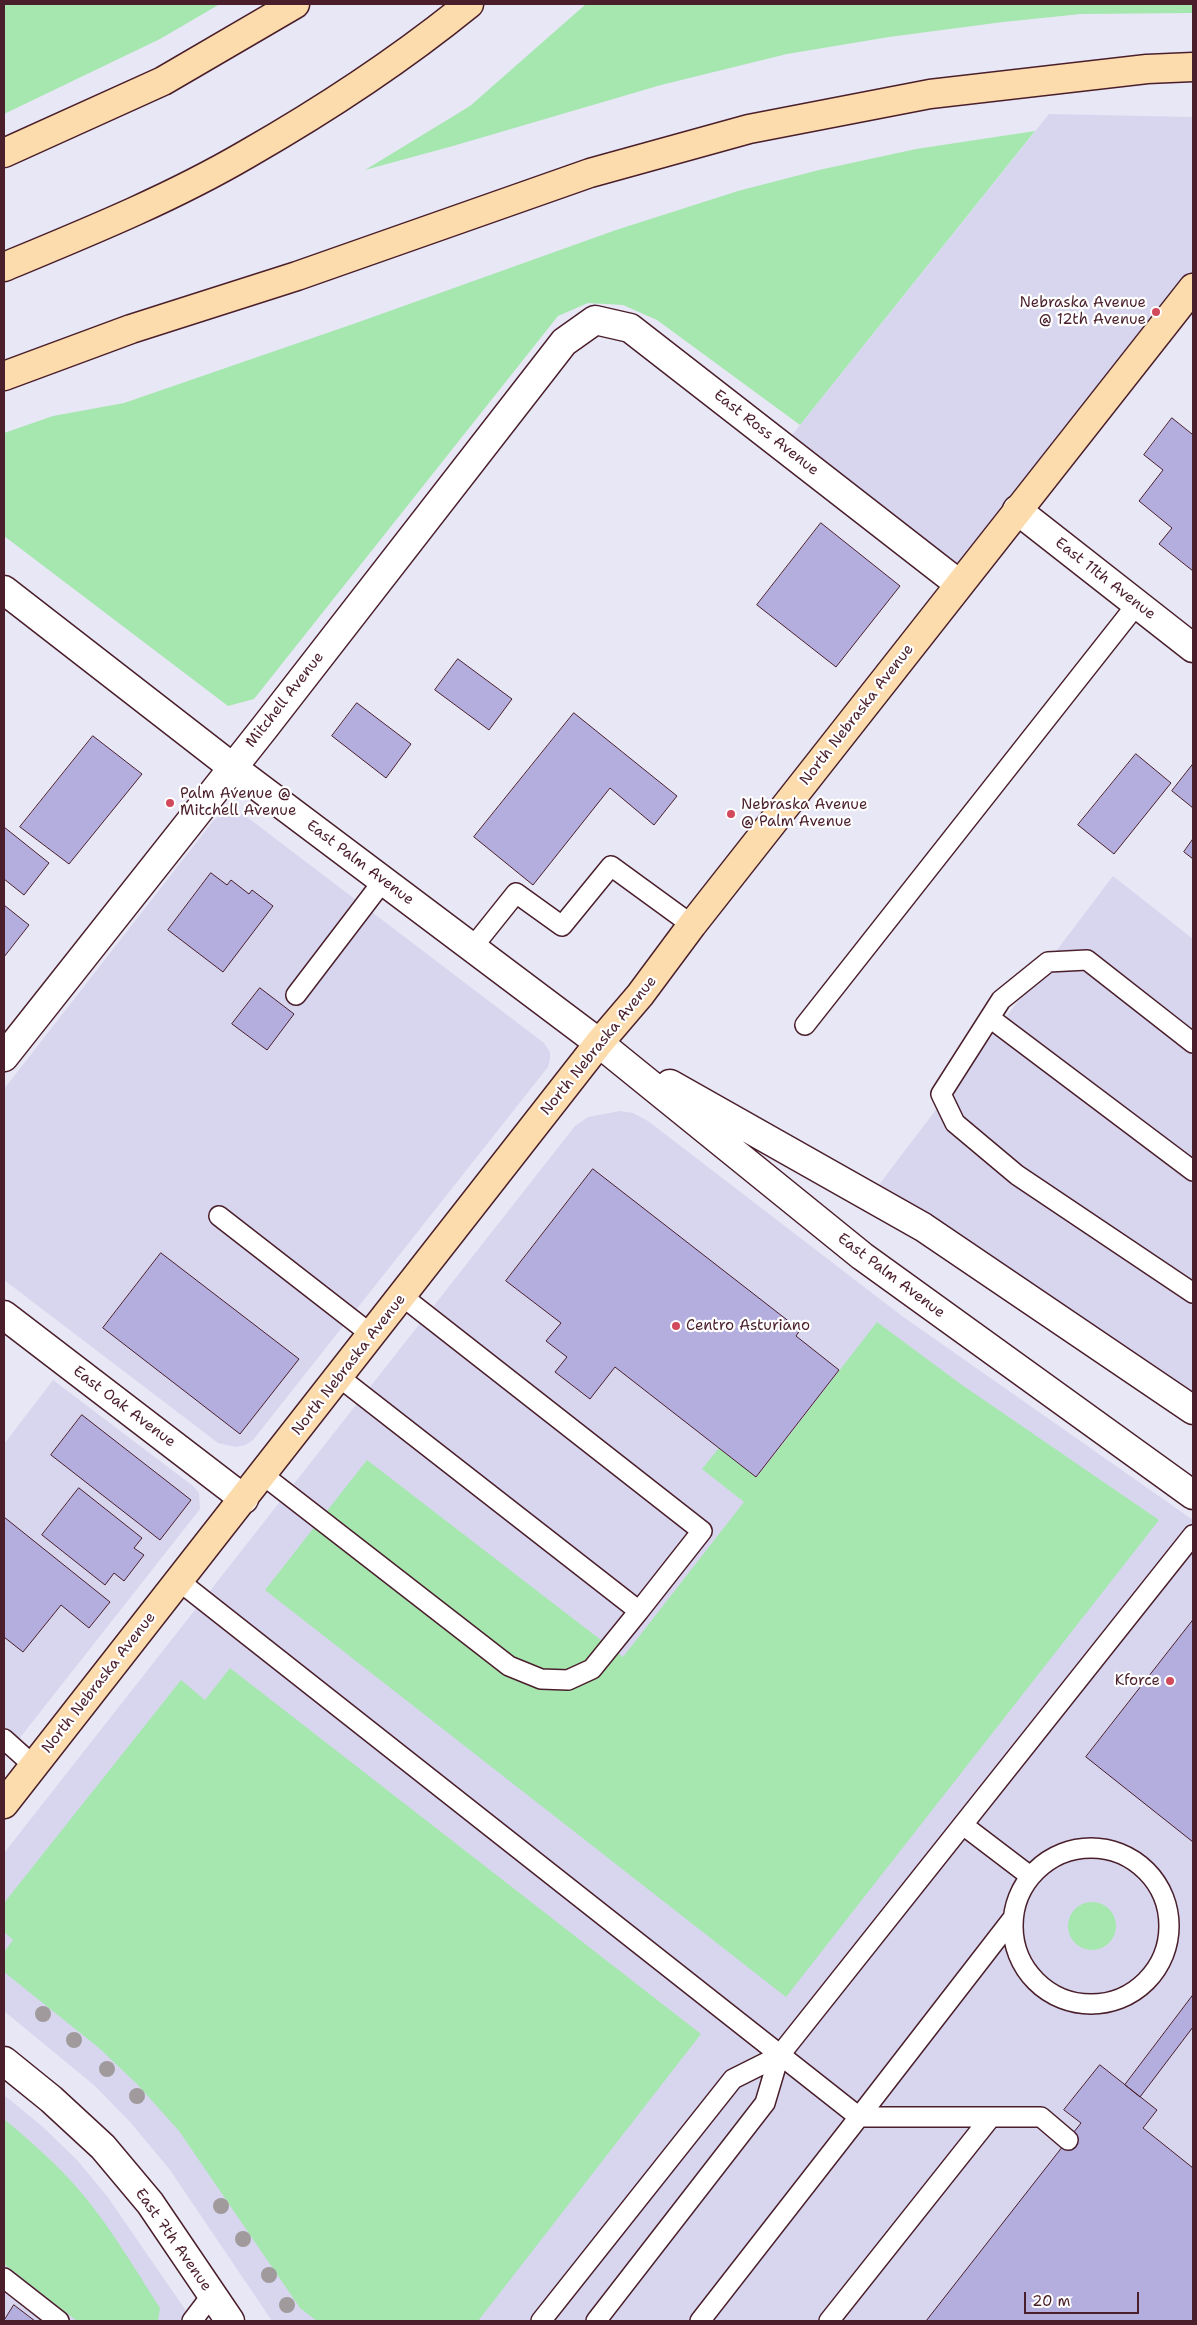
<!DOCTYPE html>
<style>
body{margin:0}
#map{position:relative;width:1197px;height:2325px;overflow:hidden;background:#e8e7f5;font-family:"Shantell Sans",sans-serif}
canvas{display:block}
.frame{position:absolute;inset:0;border:5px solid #4a1f2b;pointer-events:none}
.scale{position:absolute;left:1024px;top:2292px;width:115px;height:22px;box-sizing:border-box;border:2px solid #4a1f2b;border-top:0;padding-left:6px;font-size:15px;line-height:18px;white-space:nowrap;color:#4a1f2b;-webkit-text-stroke:4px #fff;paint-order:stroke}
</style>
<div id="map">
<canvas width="1197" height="2325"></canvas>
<div class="frame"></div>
<div class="scale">20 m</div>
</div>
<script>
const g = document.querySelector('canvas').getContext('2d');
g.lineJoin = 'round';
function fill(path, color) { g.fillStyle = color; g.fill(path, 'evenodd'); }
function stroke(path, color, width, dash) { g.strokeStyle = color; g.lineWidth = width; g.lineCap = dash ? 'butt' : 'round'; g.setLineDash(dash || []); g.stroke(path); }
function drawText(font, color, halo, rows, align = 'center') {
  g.font = font + ' "Shantell Sans",sans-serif'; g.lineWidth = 4.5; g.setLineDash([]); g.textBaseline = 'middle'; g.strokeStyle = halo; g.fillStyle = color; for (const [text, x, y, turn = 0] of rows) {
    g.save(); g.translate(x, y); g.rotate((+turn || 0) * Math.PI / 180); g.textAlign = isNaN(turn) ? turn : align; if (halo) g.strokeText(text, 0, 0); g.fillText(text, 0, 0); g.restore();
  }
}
const built = new Path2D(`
 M1049,114L1193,117V275L957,571L788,440Z
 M236,810L247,817L544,1043L550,1052V1059L548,1067L253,1440L245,1445L236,1447L218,1443L4,1280V1089L213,821L226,811Z
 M1113,876L1193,939V1401L875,1190Z
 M620,1111L633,1113L648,1121L902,1316L1193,1520V2321H272L170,2170L131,2123L95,2086L4,2011V1853L575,1126L588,1117Z
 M53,1380L193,1486L199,1493L200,1509L4,1758V1444Z
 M4,2095L43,2127L77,2160L107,2196L193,2321H4Z`);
const green = new Path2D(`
 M4,4H220L160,39L4,114Z
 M586,4H1193V13L1081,14L1003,22L889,37L787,54L661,85L453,146L365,170L470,106Z
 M1035,131L800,425L657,320L623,305L588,303L558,316L254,699L228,706L4,536V433L53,416L124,403L356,323L616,230L738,191L819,170L916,149Z
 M877,1322L962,1385L1159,1520L786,1997L265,1590L367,1460L623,1657L744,1502L702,1469L719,1448L757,1477Z
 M230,1668L701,2034L478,2321H317L300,2308L179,2131L137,2084L99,2048L4,1972V1952L13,1940L4,1932V1903L181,1680L205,1700Z
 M1068 1926a24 24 0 1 1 48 0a24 24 0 1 1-48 0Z
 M4,2119C28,2139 51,2159 72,2182C106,2219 133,2266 160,2308L158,2321H77L4,2264Z`);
const building = new Path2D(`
 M1172,418L1192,434L1193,433V571L1159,544L1172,528L1139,501L1163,470L1144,455Z
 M821,523L900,586L836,667L757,605Z
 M458,659L512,699L489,730L435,690Z
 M357,703L411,744L386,778L332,736Z
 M574,713L677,796L654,825L610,788L533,885L474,837Z
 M93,736L142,774L69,864L20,827Z
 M1136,754L1171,783L1114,854L1078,825Z
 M1193,764V808L1172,791Z
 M4,827L49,863L24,895L4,879Z
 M1193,839V859L1184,852Z
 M211,873L227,885L231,880L249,894L252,890L273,906L223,972L168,930Z
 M4,905L29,925L4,957Z
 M260,988L294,1014L267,1050L232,1024Z
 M593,1169L800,1330L796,1336L839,1370L756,1477L615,1367L590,1399L555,1372L567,1357L546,1341L561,1323L506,1281Z
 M161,1253L299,1359L240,1434L103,1328Z
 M82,1415L191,1500L160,1540L51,1455Z
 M79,1488L142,1538L134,1548L144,1555L124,1581L114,1573L105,1585L42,1535Z
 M4,1517L110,1602L89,1628L61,1605L23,1652L4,1637Z
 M1193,1620V1842L1086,1757Z
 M1193,1995V2027L1140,2097L1125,2085Z
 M1100,2065L1157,2110L1143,2128L1193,2168V2321H926L1081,2123L1064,2110Z
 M14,2305L35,2321H4Z`);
const lane = new Path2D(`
 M472,948L516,893L562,926L611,866L692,925
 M296,995L383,881
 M990,1018L1193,1171
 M805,1025L1137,604
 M1193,1043L1087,960L1048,962L1001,1000L941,1094L955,1123L1017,1175L1193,1293
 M219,1216L372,1335
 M339,1377L639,1611L702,1531L402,1296
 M263,1475L509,1666L541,1679L568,1680L592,1669L639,1611
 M179,1581L859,2117L700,2321
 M4,1739L34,1766
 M963,1825L1030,1876
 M1013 1926a78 78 0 1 1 156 0a78 78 0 1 1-156 0Z
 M779,2056L1193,1535
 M859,2117L1013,1918
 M991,2117H1041L1068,2140
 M4,2278L59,2321
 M192,2321L211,2296
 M541,2321L733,2079L779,2056L765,2103L596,2321
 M829,2321L991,2117H859`);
const street = new Path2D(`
 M1017,510L1193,648
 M4,1057L265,727L564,342L595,320L630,328L959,584
 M4,1315L244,1499`);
const secondary = new Path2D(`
 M4,590L232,767L599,1043L862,1256L1193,1495
 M670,1084L923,1227L1193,1410
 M4,2061L51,2099L103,2147L150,2203L230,2321`);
const primary = new Path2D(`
 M4,1804L599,1043L640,995L692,925L1193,288`);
const highway = new Path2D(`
 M4,153L163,81L295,4
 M4,267C86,233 170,199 247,154C324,110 400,60 469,4
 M4,376L131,329L297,276L590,173L749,129L930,94L1147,69L1193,67`);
const trees = [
 [43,2014],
 [74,2040],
 [107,2069],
 [137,2096],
 [221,2206],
 [243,2239],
 [269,2275],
 [287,2305]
];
const markers = [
 [1156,312,5,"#d1495b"],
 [170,803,5,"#d1495b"],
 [731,814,5,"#d1495b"],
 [676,1326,5,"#d1495b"],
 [1170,1681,5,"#d1495b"]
];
const poiNames = [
 ["Nebraska Avenue",1146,303,"right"],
 ["@ 12th Avenue",1146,320,"right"],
 ["Palm Avenue @",180,794],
 ["Mitchell Avenue",180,811],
 ["Nebraska Avenue",741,805],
 ["@ Palm Avenue",741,822],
 ["Centro Asturiano",686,1326],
 ["Kforce",1160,1681,"right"]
];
const streetNames = [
 ["East Ross Avenue",766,433,38],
 ["East 11th Avenue",1105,579,38],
 ["Mitchell Avenue",285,700,-52],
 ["North Nebraska Avenue",857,715,-52],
 ["East Palm Avenue",360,863,37],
 ["North Nebraska Avenue",599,1046,-51],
 ["East Palm Avenue",891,1276,37],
 ["North Nebraska Avenue",349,1365,-52],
 ["East Oak Avenue",124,1407,37],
 ["North Nebraska Avenue",99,1683,-52],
 ["East 7th Avenue",173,2240,55]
];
fill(built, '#d8d6ee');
fill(green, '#a6e7b0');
fill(building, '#b4aedf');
stroke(building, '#4a1f2b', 1);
stroke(lane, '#4a1f2b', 22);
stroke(street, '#4a1f2b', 31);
stroke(secondary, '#4a1f2b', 31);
stroke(primary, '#4a1f2b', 31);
stroke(highway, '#4a1f2b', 31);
stroke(lane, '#fff', 19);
stroke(street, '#fff', 28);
stroke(secondary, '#fff', 28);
stroke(primary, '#fcdcac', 28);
stroke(highway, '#fcdcac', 28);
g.fillStyle = '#a09a9c';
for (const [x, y] of trees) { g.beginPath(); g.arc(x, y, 8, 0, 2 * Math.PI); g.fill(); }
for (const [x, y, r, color] of markers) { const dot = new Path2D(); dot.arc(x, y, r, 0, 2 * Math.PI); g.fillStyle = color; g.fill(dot); stroke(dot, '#fff', 2); }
drawText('15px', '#4a1f2b', '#fff', poiNames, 'left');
drawText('15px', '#4a1f2b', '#fff', streetNames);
</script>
